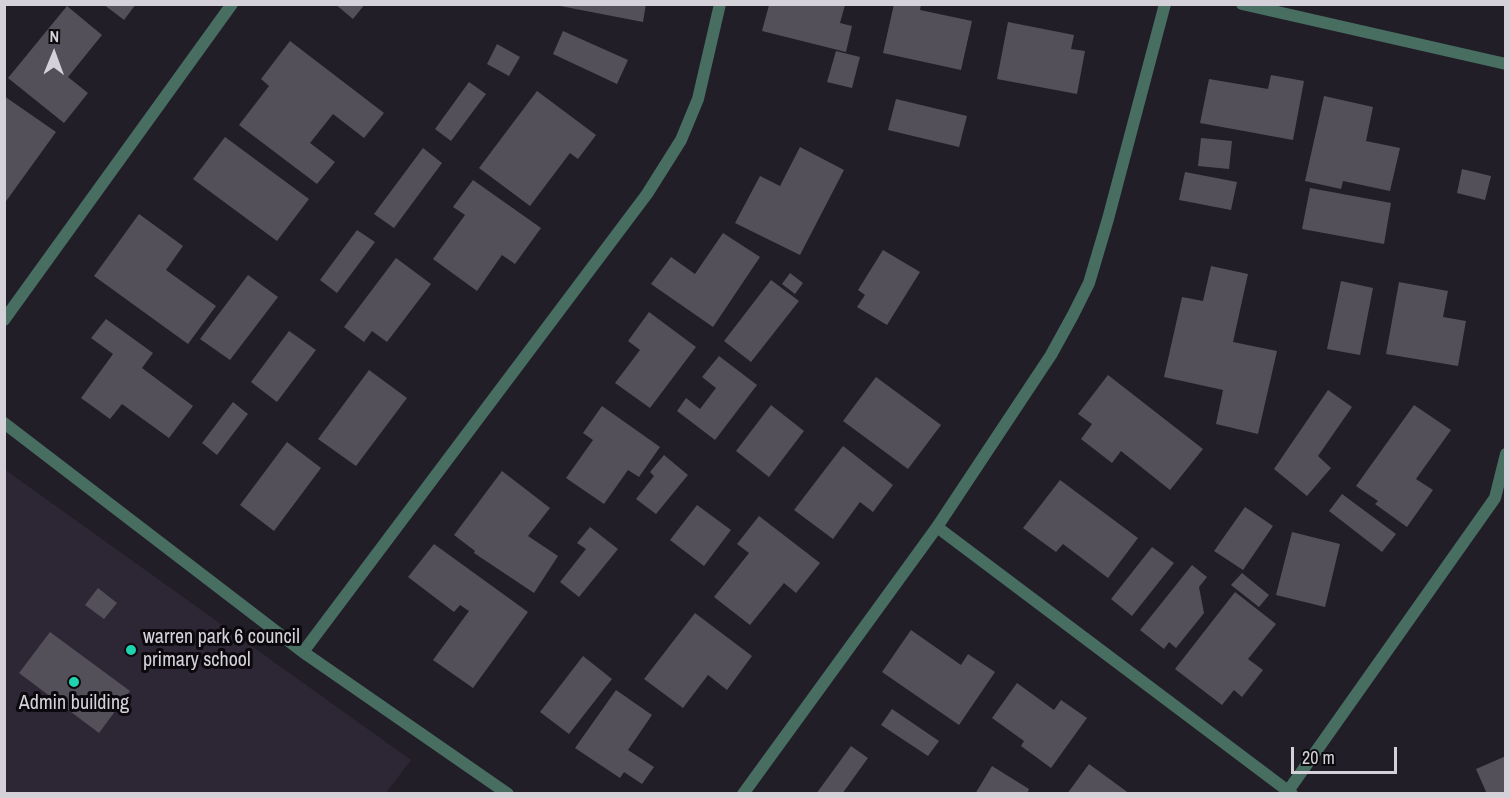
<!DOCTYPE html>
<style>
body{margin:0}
#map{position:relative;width:1510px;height:798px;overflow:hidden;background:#221e27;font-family:"Archivo Narrow",sans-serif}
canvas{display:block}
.frame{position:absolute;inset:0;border:6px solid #d4d2d8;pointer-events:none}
.north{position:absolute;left:24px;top:24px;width:60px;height:60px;-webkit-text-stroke:4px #0b090d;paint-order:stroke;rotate:1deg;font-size:16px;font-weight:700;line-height:24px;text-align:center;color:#d4d2d8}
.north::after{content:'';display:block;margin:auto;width:21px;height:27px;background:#d4d2d8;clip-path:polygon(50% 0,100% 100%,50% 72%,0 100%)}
.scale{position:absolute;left:1291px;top:747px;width:106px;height:27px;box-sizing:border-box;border:3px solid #d4d2d8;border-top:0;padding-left:8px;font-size:18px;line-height:21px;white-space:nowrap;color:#d4d2d8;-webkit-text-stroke:4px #0b090d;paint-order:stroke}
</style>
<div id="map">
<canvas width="1510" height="798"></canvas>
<div class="frame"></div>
<div class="north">N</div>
<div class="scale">20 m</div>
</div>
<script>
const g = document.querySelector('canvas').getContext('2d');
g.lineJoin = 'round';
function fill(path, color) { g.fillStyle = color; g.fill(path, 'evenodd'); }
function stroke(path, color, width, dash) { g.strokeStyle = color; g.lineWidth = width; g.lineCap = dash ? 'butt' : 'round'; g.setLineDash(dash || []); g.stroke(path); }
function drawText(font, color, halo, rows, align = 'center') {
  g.font = font + ' "Archivo Narrow",sans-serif'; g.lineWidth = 6; g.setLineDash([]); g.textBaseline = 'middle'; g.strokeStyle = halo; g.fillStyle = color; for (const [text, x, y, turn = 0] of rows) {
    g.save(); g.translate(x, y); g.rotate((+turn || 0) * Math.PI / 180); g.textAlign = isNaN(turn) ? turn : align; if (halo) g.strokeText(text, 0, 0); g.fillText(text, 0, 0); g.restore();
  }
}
const built = new Path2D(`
 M4,469L411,760L386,793H5Z`);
const building = new Path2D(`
 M103,4H136L124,20Z
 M335,4H365L353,19Z
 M550,4H646L643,22Z
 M894,4H921L920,10L972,21L961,70L883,53Z
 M769,5H845L840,23L852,26L846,52L762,31Z
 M67,6L102,35L68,77L88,93L64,123L8,78Z
 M1008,22L1074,35L1071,49L1085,51L1077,94L997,79Z
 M563,31L628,60L617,84L553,54Z
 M290,41L384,113L364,138L333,114L310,143L335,162L317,184L239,125L269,86L261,79Z
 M497,44L520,57L509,76L487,64Z
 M836,51L860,57L852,88L827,82Z
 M1271,75L1304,81L1293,140L1200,123L1209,79L1268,89Z
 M469,82L486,94L451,141L435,129Z
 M537,91L596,135L578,159L570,153L530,206L479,168Z
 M4,96L56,132L4,204Z
 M1324,96L1373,107L1366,141L1400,148L1390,191L1343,181L1341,189L1305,181Z
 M896,99L967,116L959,147L888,130Z
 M225,137L309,199L277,241L193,179Z
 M1201,138L1232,141L1229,169L1198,166Z
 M800,147L844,170L800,255L735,223L760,176L780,186Z
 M423,148L442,163L394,228L374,214Z
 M1462,169L1491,176L1485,200L1457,193Z
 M1185,172L1237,182L1231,210L1179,200Z
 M473,180L541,228L515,264L502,255L477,291L433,259L465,215L453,207Z
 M1310,188L1391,203L1384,244L1302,229Z
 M139,214L183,246L166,270L216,306L188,344L94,276Z
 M357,230L375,242L337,293L320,280Z
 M723,233L760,257L713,327L651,284L671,257L695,274Z
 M883,250L920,272L887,325L857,307L865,295L858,290Z
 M396,258L431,284L387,342L372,331L364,342L344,327Z
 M1211,266L1248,274L1233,342L1277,351L1258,434L1216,424L1223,390L1164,377L1182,297L1203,301Z
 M790,273L803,283L795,294L782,284Z
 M248,275L278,297L230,360L200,339Z
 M771,280L799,301L751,362L724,341Z
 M1341,281L1373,288L1360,355L1327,349Z
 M1399,282L1448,291L1443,317L1466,321L1458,366L1386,354Z
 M649,312L696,347L650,408L615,383L640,350L628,341Z
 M106,319L153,353L142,368L193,406L169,438L122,404L110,419L81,398L113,354L91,338Z
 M289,331L316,350L277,402L251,382Z
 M719,356L757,385L715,440L677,411L686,398L700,409L716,388L702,377Z
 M369,370L407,398L356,466L318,439Z
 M1108,375L1203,449L1170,490L1121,451L1112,463L1081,439L1092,424L1078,414Z
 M876,377L941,425L908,469L843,421Z
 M1328,390L1352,407L1318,456L1331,468L1307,496L1274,469Z
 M233,402L248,414L217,455L202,443Z
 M771,405L804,431L769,477L736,451Z
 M1414,405L1451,430L1416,479L1433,490L1407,527L1375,504L1378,501L1356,486Z
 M602,406L660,447L639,477L628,470L604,504L566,478L593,440L583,433Z
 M287,442L321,468L274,531L240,505Z
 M843,446L893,485L873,512L860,502L833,539L794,510Z
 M664,455L688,475L656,514L636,499L654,476L650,472Z
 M502,471L550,508L528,536L558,556L534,593L474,553L475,551L454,535Z
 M1060,480L1138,538L1108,578L1063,544L1056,552L1023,528Z
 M1342,494L1396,534L1382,552L1329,511Z
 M697,505L731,530L704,566L670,540Z
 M1245,507L1273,526L1243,570L1214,551Z
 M759,516L820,563L796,593L784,583L750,625L714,597L749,553L737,544Z
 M590,527L618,549L579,597L560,582L586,549L577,543Z
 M1292,532L1340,544L1325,607L1276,595Z
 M434,544L528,612L473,688L433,660L469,611L460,605L454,612L408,577Z
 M1152,547L1174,563L1132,616L1111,599Z
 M1192,565L1207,577L1199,587L1204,613L1176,648L1169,642L1164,649L1140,630Z
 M1242,573L1269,595L1259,607L1231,585Z
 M98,588L117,603L104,619L85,605Z
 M1235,592L1276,624L1248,659L1263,670L1242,697L1234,690L1222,705L1175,669Z
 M695,613L752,656L727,690L708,675L683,708L644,679Z
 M911,630L961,665L968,654L995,672L959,725L882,672Z
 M50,632L130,691L99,733L19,673Z
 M583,656L612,679L569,734L540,712Z
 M1017,683L1054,710L1061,700L1087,718L1051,768L1021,746L1024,741L992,718Z
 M616,690L652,715L628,750L654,767L642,784L624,772L620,778L575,748Z
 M892,709L939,741L928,756L881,725Z
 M851,746L868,758L842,794H816Z
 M1506,756V794H1487L1476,769Z
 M1089,764L1130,794H1067Z
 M992,766L1029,789L1027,794H975Z`);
const minor = new Path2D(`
 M1242,4L1506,64
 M4,320L232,4
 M4,423L303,652L508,794
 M937,527L1292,794
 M303,652L647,194L681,140L698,99L720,4
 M1288,791L1495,498L1506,454
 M743,794L937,527L1051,355L1073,315L1089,283L1108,219L1165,4`);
const markers = [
 [131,650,6,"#1fd5b0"],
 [74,682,6,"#1fd5b0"]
];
const poiNames = [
 ["warren park 6 council",143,638],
 ["primary school",143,661],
 ["Admin building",74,704,"center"]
];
fill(built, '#2d2634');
fill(building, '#54505a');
stroke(minor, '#486e62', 12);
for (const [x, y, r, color] of markers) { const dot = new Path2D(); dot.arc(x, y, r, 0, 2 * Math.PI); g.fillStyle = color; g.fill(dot); stroke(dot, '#0b090d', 2); }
drawText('20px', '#d4d2d8', '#0b090d', poiNames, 'left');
</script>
